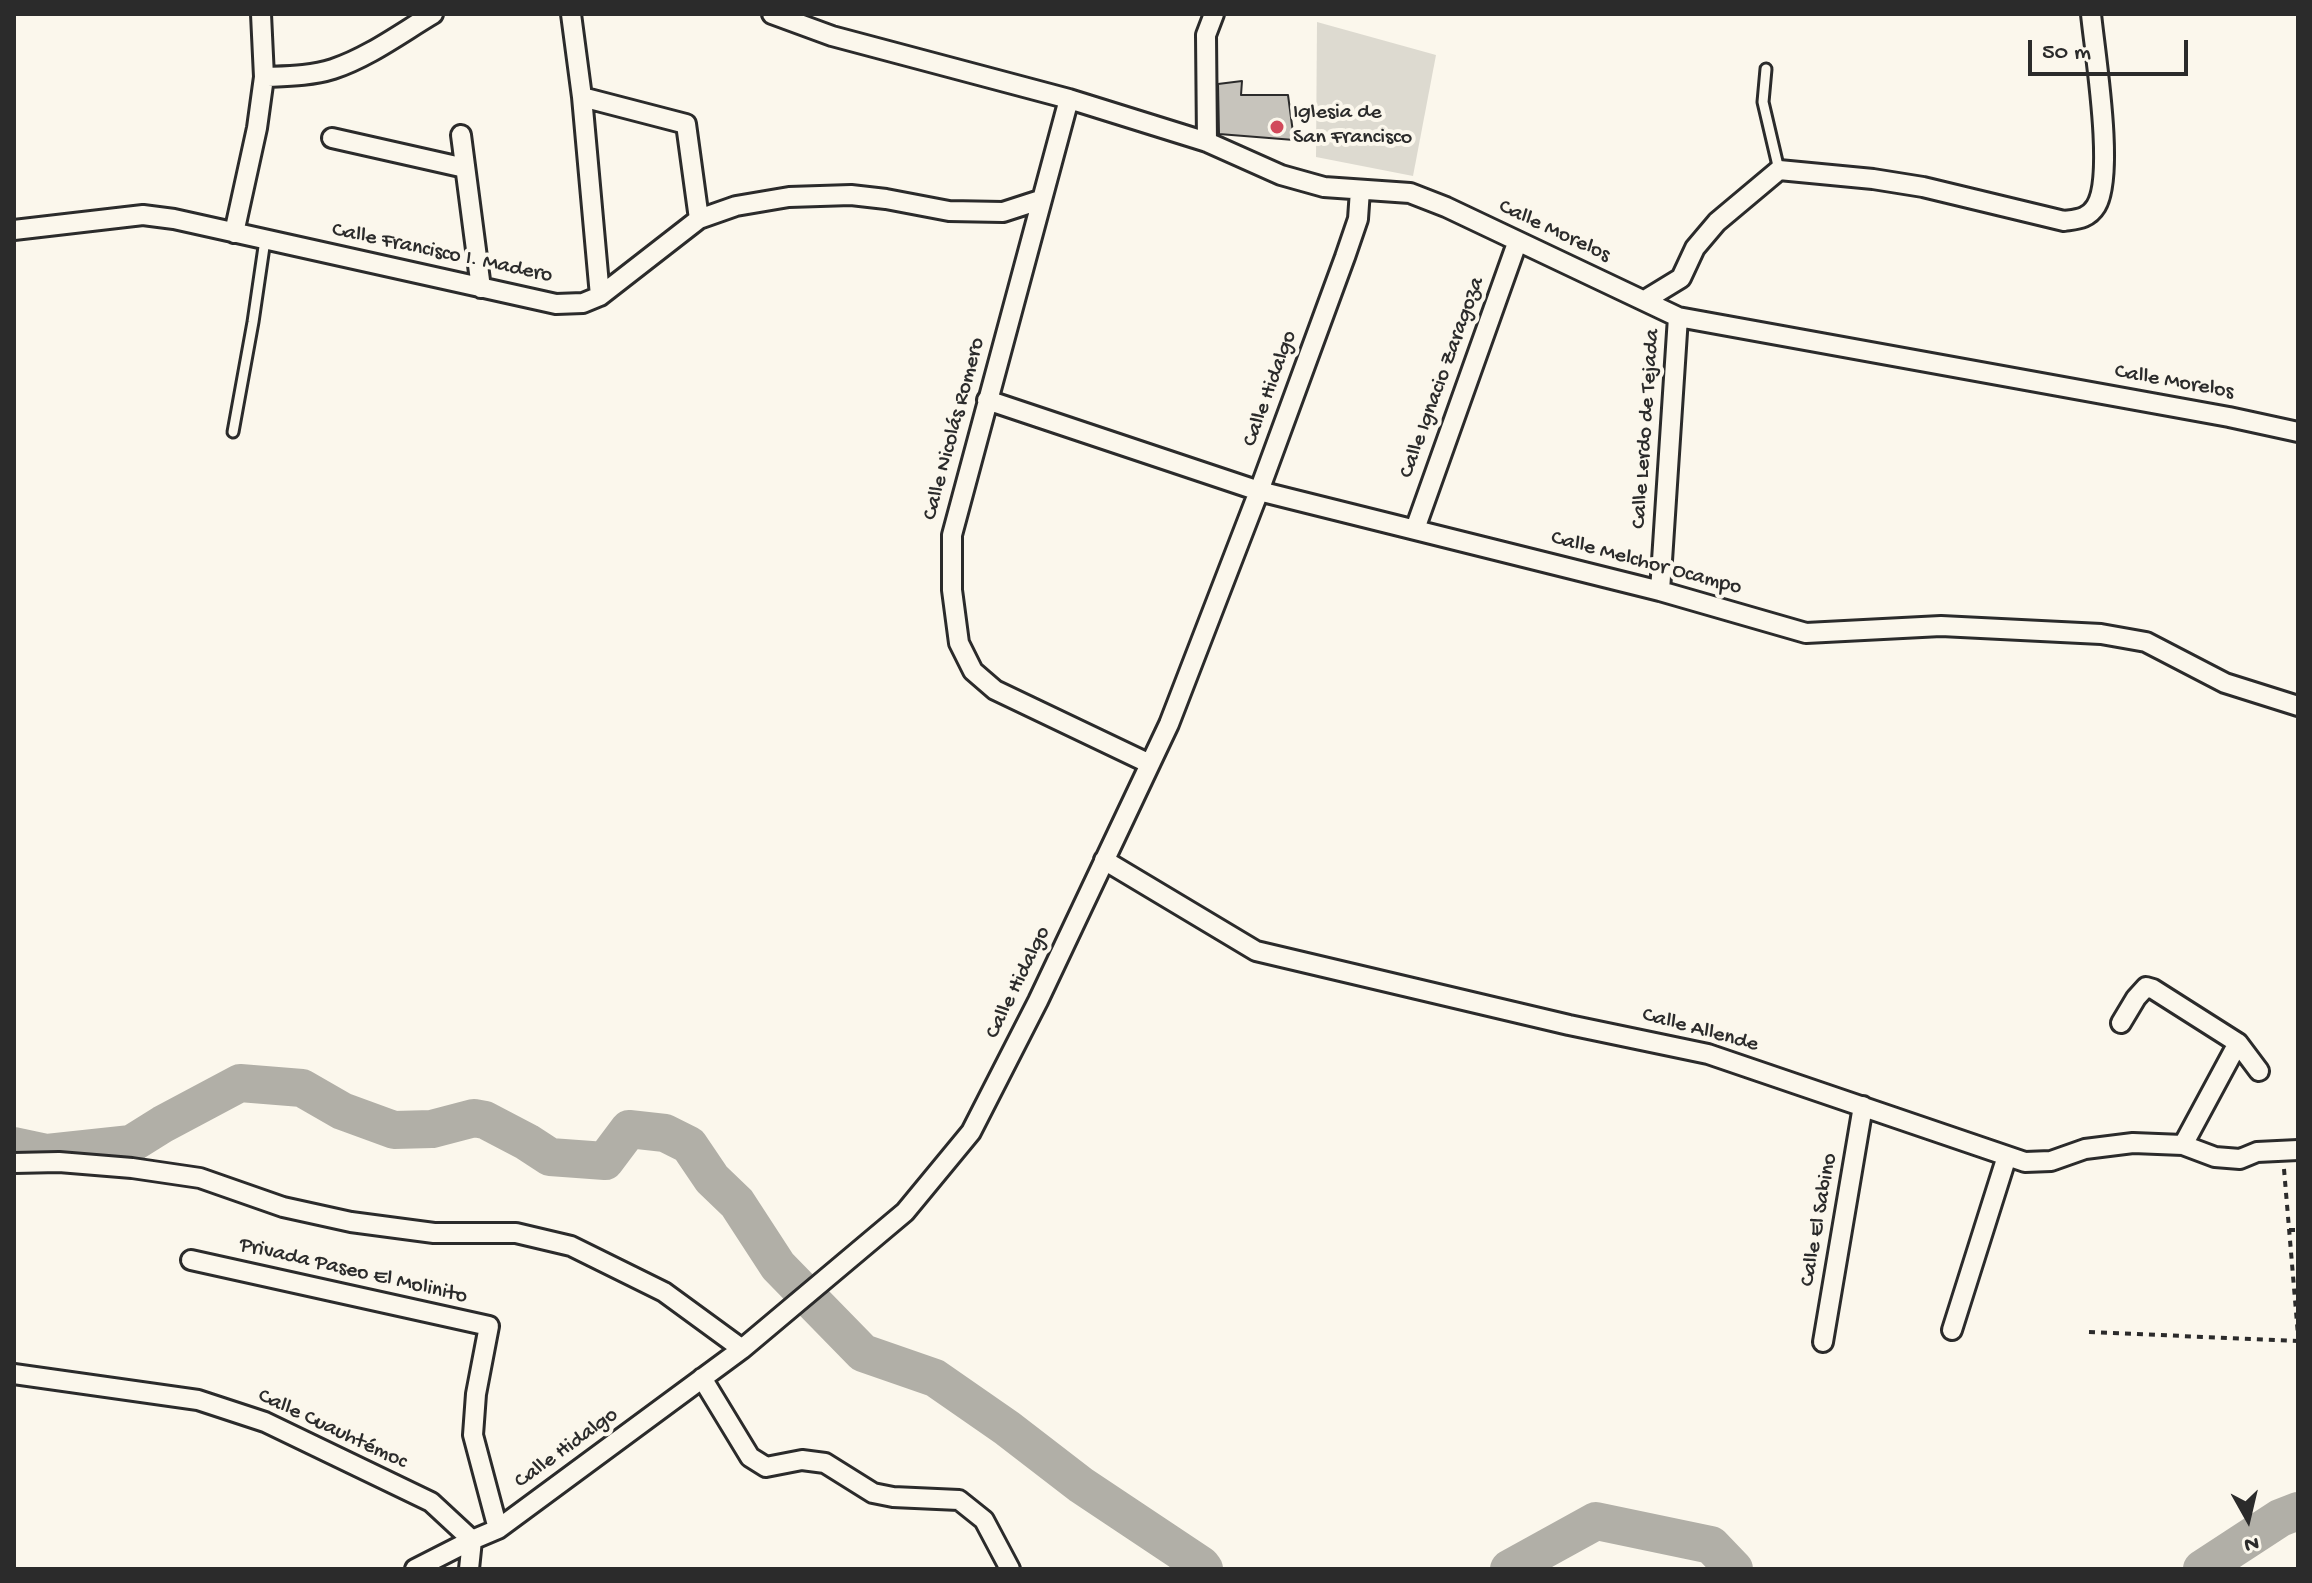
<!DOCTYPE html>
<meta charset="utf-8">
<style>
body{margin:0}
#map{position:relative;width:2312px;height:1583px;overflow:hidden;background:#fbf7ec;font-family:"Gochi Hand",sans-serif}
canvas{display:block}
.frame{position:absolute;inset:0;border:16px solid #2b2b2b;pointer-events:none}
.north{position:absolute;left:2208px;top:1479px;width:80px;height:80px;-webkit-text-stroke:6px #fbf7ec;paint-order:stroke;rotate:172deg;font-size:22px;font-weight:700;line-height:32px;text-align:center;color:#2b2b2b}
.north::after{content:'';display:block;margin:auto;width:28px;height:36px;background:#2b2b2b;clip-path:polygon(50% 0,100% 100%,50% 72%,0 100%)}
.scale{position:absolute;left:2028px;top:40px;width:160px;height:36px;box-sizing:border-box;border:4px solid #2b2b2b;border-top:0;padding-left:10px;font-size:24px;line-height:28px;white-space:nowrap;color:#2b2b2b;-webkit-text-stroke:6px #fbf7ec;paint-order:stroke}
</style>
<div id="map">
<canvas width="2312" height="1583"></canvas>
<div class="frame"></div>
<div class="north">N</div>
<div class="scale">50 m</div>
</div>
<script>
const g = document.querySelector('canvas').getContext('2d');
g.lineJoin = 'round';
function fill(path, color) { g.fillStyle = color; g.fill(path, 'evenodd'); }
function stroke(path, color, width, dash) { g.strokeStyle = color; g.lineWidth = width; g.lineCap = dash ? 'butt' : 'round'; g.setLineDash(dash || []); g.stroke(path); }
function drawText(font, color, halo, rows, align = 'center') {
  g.font = font + ' "Gochi Hand",sans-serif'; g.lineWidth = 8; g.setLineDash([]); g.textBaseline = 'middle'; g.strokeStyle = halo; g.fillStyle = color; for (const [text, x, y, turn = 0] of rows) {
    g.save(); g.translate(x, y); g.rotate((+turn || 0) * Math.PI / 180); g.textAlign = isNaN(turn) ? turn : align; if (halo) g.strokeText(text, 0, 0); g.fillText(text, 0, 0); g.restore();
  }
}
const green = new Path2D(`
 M1317,22L1436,55L1413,176L1316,157Z`);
const river = new Path2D(`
 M14,1146L47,1153L131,1144L163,1124L240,1083L302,1088L342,1111L394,1130L432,1129L474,1118L485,1120L527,1142L550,1157L605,1161L629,1129L665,1133L689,1145L712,1179L737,1203L778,1266L863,1353L935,1378L1007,1428L1081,1485L1201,1565L1204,1569
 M1509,1569L1596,1521L1711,1545L1734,1569
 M2202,1569L2280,1518L2298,1511`);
const building = new Path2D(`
 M1242,81L1241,95H1288L1294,140L1219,134L1218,84Z`);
const path = new Path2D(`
 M2284,1169L2298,1335
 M2289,1230H2298
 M2089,1332L2298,1341`);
const lane = new Path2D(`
 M1766,69L1763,102L1779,170
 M233,432L253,322L265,240`);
const street = new Path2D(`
 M571,14L582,97L600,296
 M772,14L832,36L1069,99L1207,142L1281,175L1324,187L1410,193L1446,207L1678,317L2229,417L2298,432
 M264,77C287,76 311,76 333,69C369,57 401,33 433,14
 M582,97L686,124L699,219
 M1069,99L952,535V590L959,643L973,671L995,690L1150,764
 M461,135L481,288
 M332,138L465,168
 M1207,142L1206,35L1214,14
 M14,230L143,215L174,219L556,304L583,303L600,296L699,219L736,206L789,197L851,195L886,199L949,211L1003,212L1040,200
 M234,233L257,128L264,77L261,14
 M1645,300L1681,278L1695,248L1717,222L1779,170L1873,179L1923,187L2064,221C2077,219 2088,219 2096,206C2115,175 2095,54 2091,14
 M987,400L1259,491L1660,591L1806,633L1941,626L2101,634L2146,642L2225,683L2298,706
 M1415,529L1517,243
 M1660,591L1678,317
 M1104,860L1256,951L1569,1025L1708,1054L2025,1162L2051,1161L2085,1149L2133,1143L2183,1145L2215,1157L2240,1159L2257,1152L2298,1150
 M2121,1023L2136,998L2146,987L2153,989L2238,1043L2259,1071
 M2183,1145L2238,1043
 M14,1163L59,1162L132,1168L200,1178L283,1207L351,1222L434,1233H516L571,1246L664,1292L742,1349
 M191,1260L489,1326L476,1394L473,1435L498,1529
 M1952,1330L2007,1156
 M1823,1342L1863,1106
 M14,1374L198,1400L265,1422L431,1502L472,1540
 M702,1378L750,1457L766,1467L802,1460L825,1463L873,1493L893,1497L959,1500L984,1520L1010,1569
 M415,1569L472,1540L498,1529L742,1349L905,1212L971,1132L1038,1001L1169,724L1259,491L1345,257L1358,219L1360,190
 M469,1569L472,1540`);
const markers = [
 [1277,127,8,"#d1495b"]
];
const poiNames = [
 ["Iglesia de",1293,114],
 ["San Francisco",1293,139]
];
const streetNames = [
 ["Calle Morelos",1554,232,25],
 ["Calle Francisco I. Madero",442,254,12],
 ["Calle Ignacio Zaragoza",1443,378,-70],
 ["Calle Morelos",2174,383,10],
 ["Calle Hidalgo",1271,389,-70],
 ["Calle Nicolás Romero",955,429,-75],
 ["Calle Lerdo de Tejada",1647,429,-86],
 ["Calle Melchor Ocampo",1646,564,15],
 ["Calle Hidalgo",1019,983,-64],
 ["Calle Allende",1700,1031,15],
 ["Calle El Sabino",1820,1220,-80],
 ["Privada Paseo El Molinito",353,1272,13],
 ["Calle Cuauhtémoc",332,1430,25],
 ["Calle Hidalgo",567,1449,-36]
];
fill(green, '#dddad0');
stroke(river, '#b1afa7', 38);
fill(building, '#c7c4bc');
stroke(building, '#2b2b2b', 2);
stroke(lane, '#2b2b2b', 15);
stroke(street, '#2b2b2b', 24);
stroke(path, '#2b2b2b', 4, [6, 6]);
stroke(lane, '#fbf7ec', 9);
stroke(street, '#fbf7ec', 18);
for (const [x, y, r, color] of markers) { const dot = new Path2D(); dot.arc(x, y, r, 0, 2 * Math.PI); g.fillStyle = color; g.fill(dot); stroke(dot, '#fbf7ec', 3); }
drawText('22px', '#2b2b2b', '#fbf7ec', poiNames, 'left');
drawText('22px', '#2b2b2b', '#fbf7ec', streetNames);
</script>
